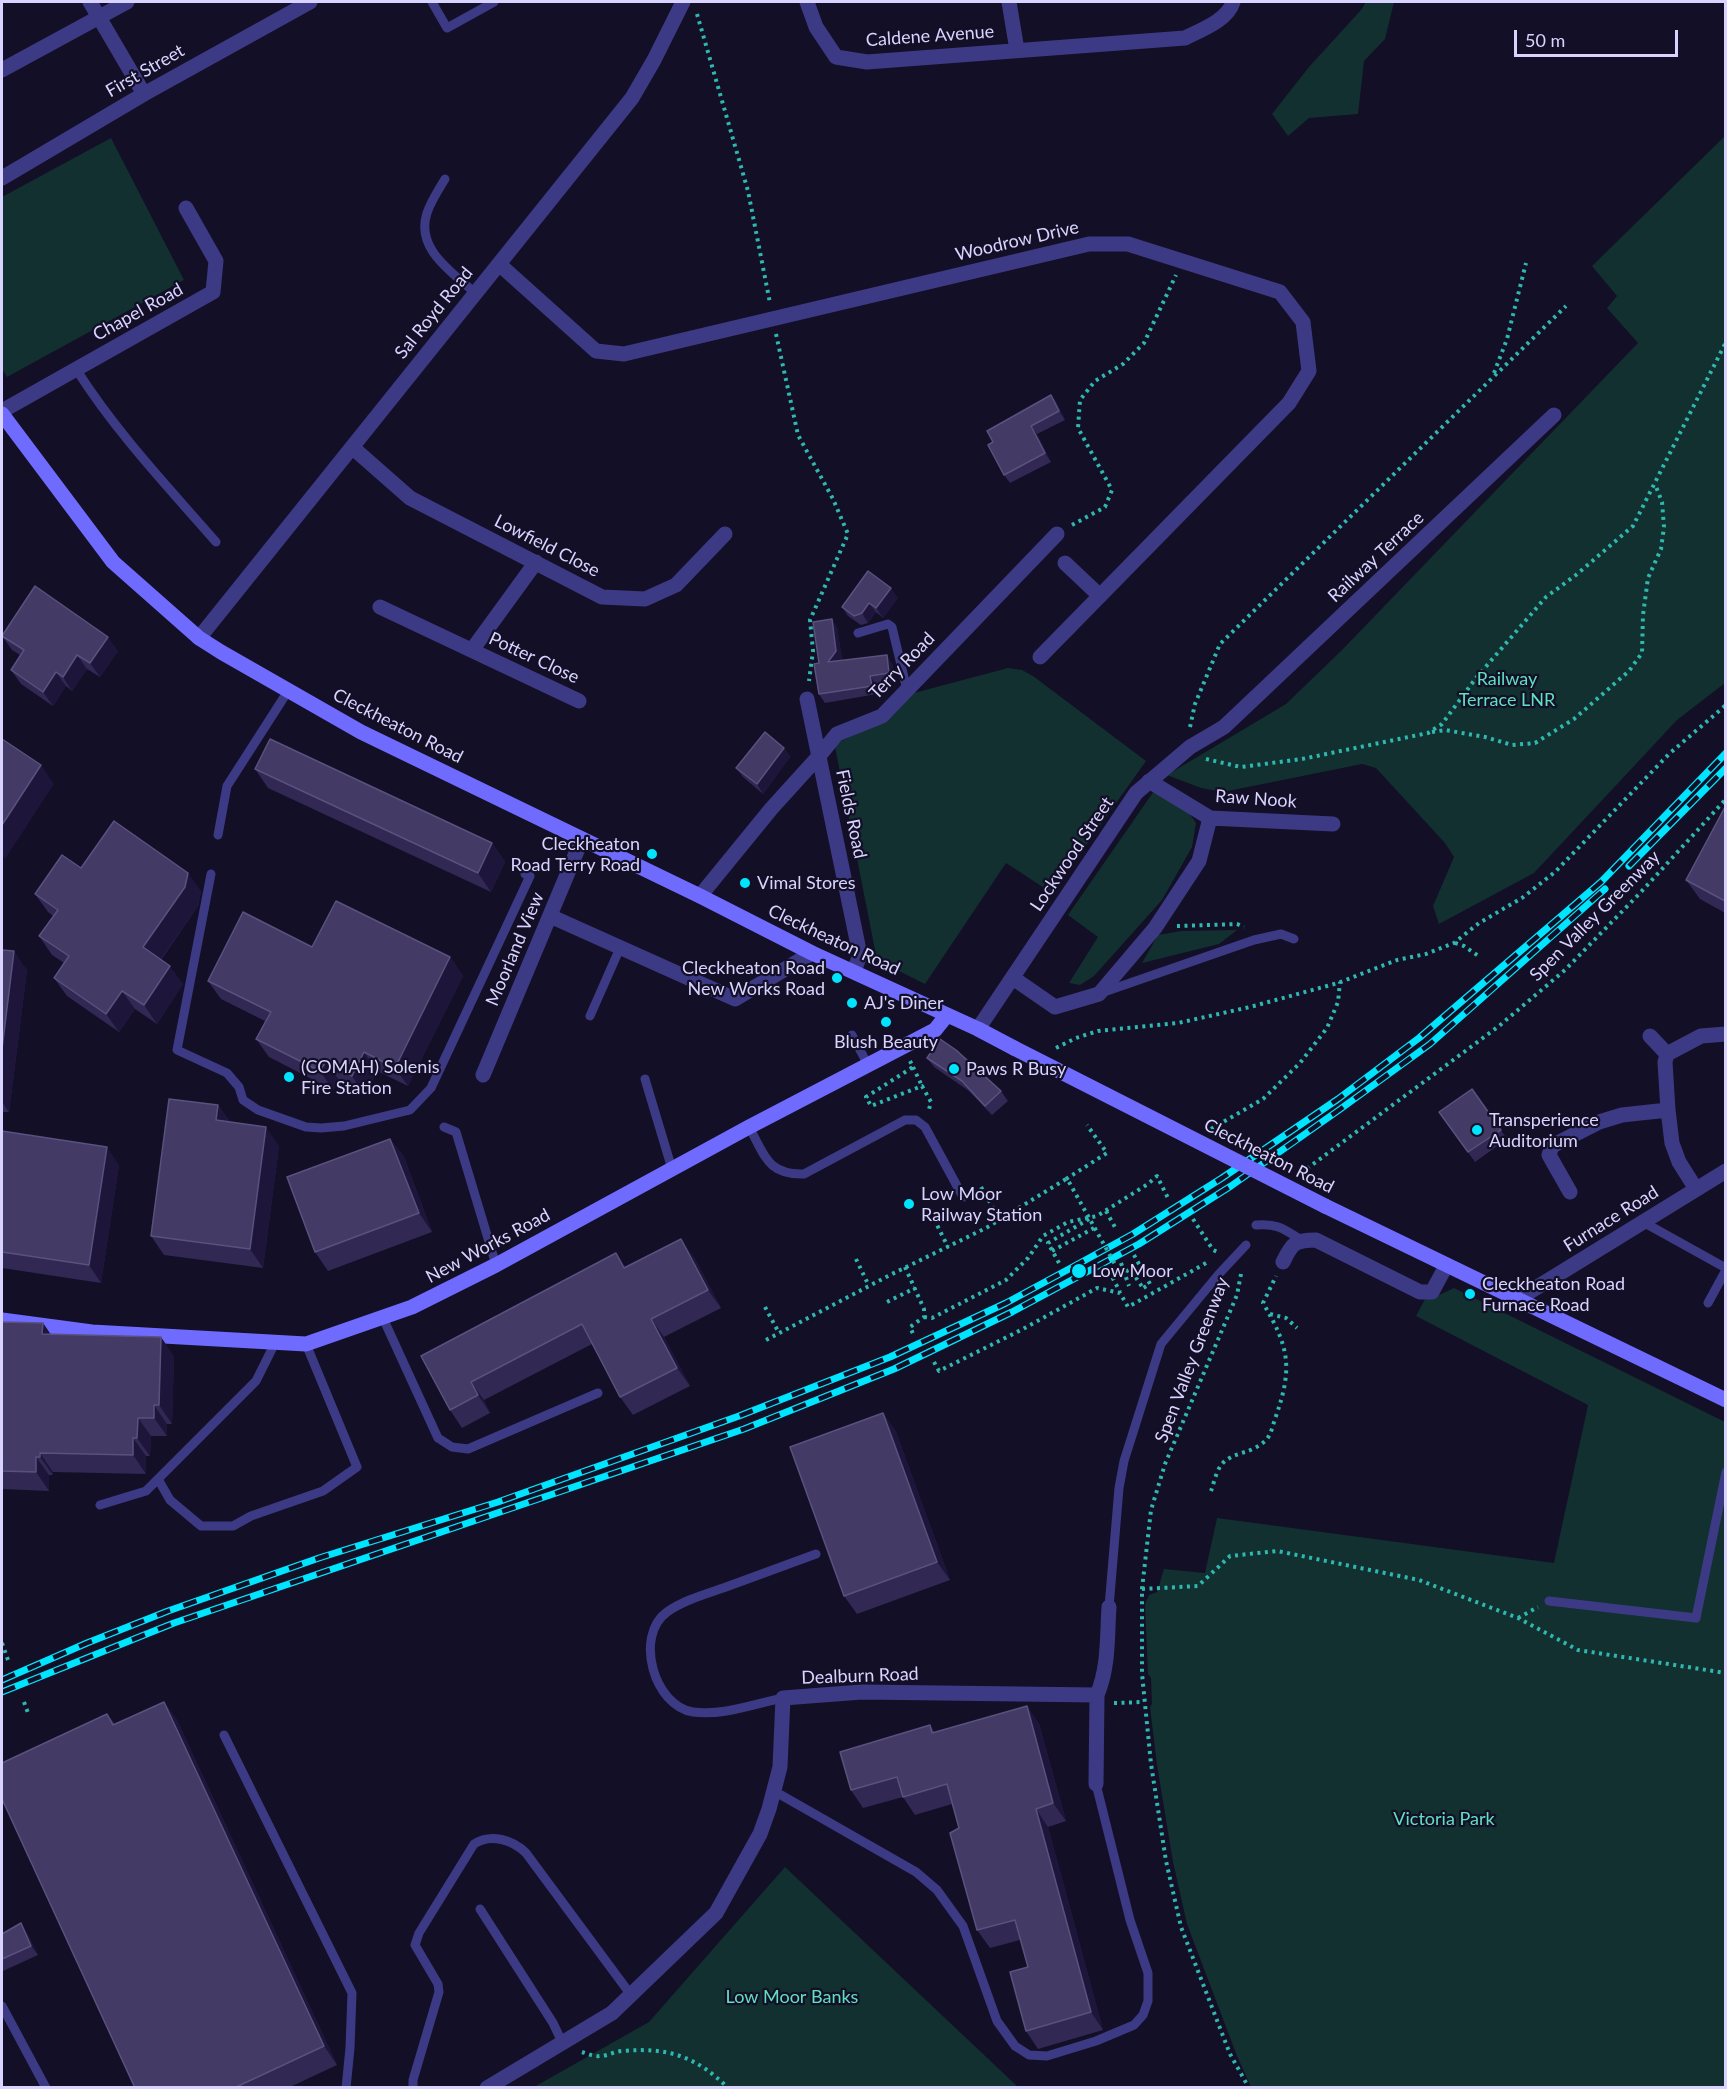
<!DOCTYPE html>
<style>
body{margin:0}
#map{position:relative;width:1727px;height:2089px;overflow:hidden;background:#130f26;font-family:Lato,sans-serif}
canvas{display:block}
.frame{position:absolute;inset:0;border:3px solid #d9d4ff;pointer-events:none}
.scale{position:absolute;left:1514px;top:30px;width:164px;height:27px;box-sizing:border-box;border:3px solid #d9d4ff;border-top:0;padding-left:8px;font-size:18px;line-height:21px;white-space:nowrap;color:#d9d4ff;-webkit-text-stroke:4px #130f26;paint-order:stroke}
</style>
<div id="map">
<canvas width="1727" height="2089"></canvas>
<div class="frame"></div>
<div class="scale">50 m</div>
</div>
<script>
const g = document.querySelector('canvas').getContext('2d');
g.lineJoin = 'round';
function fill(path, color) { g.fillStyle = color; g.fill(path, 'evenodd'); }
function stroke(path, color, width, dash) { g.strokeStyle = color; g.lineWidth = width; g.lineCap = dash ? 'butt' : 'round'; g.setLineDash(dash || []); g.stroke(path); }
function drawText(font, color, halo, rows, align = 'center') {
  g.font = font + ' Lato,sans-serif'; g.lineWidth = 4.5; g.setLineDash([]); g.textBaseline = 'middle'; g.strokeStyle = halo; g.fillStyle = color; for (const [text, x, y, turn = 0] of rows) {
    g.save(); g.translate(x, y); g.rotate((+turn || 0) * Math.PI / 180); g.textAlign = isNaN(turn) ? turn : align; if (halo) g.strokeText(text, 0, 0); g.fillText(text, 0, 0); g.restore();
  }
}
const green = new Path2D(`
 M1366,2H1394L1385,39L1364,61L1358,114L1309,118L1288,136L1272,114L1309,67L1361,10Z
 M1725,136V683L1677,720L1534,873L1439,924L1433,906L1454,857L1445,843L1376,768L1362,764L1223,792L1201,788L1167,775L1286,704L1342,650L1638,343L1607,308L1617,296L1592,266Z
 M111,138L184,280L7,377L2,369V197Z
 M1008,668L1022,670L1033,676L1146,761L1052,893L1006,863L925,984L877,960L835,747L841,741L890,718L914,693Z
 M1154,791L1187,810L1196,823L1192,847L1162,900L1094,976L1080,985L1069,983L1098,937L1068,915Z
 M1237,930L1219,944L1142,963L1158,935L1181,931Z
 M1454,1288L1725,1422V2087H1251L1237,2056L1187,1924L1173,1862L1157,1765L1150,1707L1152,1704L1151,1678L1148,1674L1145,1604L1149,1595L1157,1592L1164,1569L1205,1573L1217,1518L1554,1563L1588,1405L1416,1316L1425,1299L1435,1297Z
 M785,1867L1018,2087H534L649,2022Z`);
const path = new Path2D(`
 M697,14L748,191L770,303
 M776,334L798,435L833,499L848,534L810,620L813,651L809,681
 M1494,373L1507,339L1526,263
 M1072,525L1105,507L1112,490L1078,428L1080,400L1095,381L1123,364L1144,343L1176,275
 M1190,727L1195,704L1220,644L1566,306
 M1432,732L1445,730L1485,737L1512,745L1535,743L1574,719L1629,671L1642,653L1643,615L1648,578L1661,549L1664,527L1662,502L1655,484
 M1206,759L1241,767L1302,759L1428,733L1442,724L1476,678L1546,597L1576,575L1633,526L1726,342
 M1177,926L1237,924L1244,927
 M1455,943L1464,946L1480,957
 M1056,1048L1076,1038L1098,1031L1178,1023L1250,1007L1338,983L1397,960L1426,954L1454,943L1479,923L1522,898L1555,872L1669,754L1726,705
 M910,1061L913,1067L866,1097L871,1106L922,1086L931,1102L928,1113
 M913,1067L922,1086
 M1211,1129L1263,1099L1300,1063L1327,1028L1338,1002L1340,982
 M1301,1173L1499,1026L1565,970L1641,892L1726,799
 M1066,1179L1107,1153L1087,1125
 M981,1187L1000,1220
 M1106,1211L1116,1229
 M934,1219L948,1247
 M1193,1219L1213,1250L1220,1253
 M1052,1251L1094,1228
 M1134,1255L1150,1284L1143,1288
 M856,1259L869,1286
 M1059,1263L1048,1243L1089,1219
 M1121,1263L1129,1286
 M905,1267L924,1309V1317L910,1327L914,1336
 M1109,1271L1120,1292
 M1241,1274L1237,1295L1165,1464L1151,1510L1142,1589V1674L1151,1764L1166,1861L1181,1927L1230,2054L1249,2088
 M887,1302L915,1288
 M765,1307L779,1333
 M1270,1314L1286,1318L1297,1328
 M924,1317L932,1318L1006,1280L1028,1258L1043,1236L1068,1222L1097,1216L1148,1184L1157,1176L1168,1198
 M766,1340L890,1275L986,1228L1066,1179L1069,1182
 M934,1362L939,1371L1023,1329L1097,1288L1120,1293L1128,1307L1208,1262
 M1211,1491C1215,1480 1217,1465 1228,1459C1240,1451 1250,1454 1265,1441C1271,1436 1273,1424 1276,1416C1293,1367 1289,1347 1263,1303L1276,1276
 M1142,1589L1198,1586L1230,1556L1277,1551L1419,1580L1518,1618L1578,1650L1726,1673
 M1518,1618L1538,1607
 M2,1643L8,1660
 M24,1702L28,1713
 M1114,1703L1143,1702
 M582,2052C588,2054 595,2057 600,2056C608,2056 615,2051 623,2051C667,2047 696,2056 728,2088`);
const lane = new Path2D(`
 M432,2L447,28L494,2
 M445,179C439,189 431,201 427,213C415,249 452,272 475,293
 M76,369C116,432 167,486 216,542
 M858,633L888,624L892,627L907,690
 M218,835L227,786L288,691
 M211,874L177,1050L227,1073L239,1087L243,1100L258,1110L306,1127L321,1128L344,1126L410,1110L431,1088L530,876L525,874
 M1104,992L1254,940L1281,934L1294,939
 M590,1016L620,948
 M852,1035L868,1065
 M645,1079L672,1169
 M444,1127L456,1132L496,1265
 M749,1127C765,1155 767,1175 804,1174L905,1120H916L925,1127L963,1197
 M1643,1222L1726,1268
 M1256,1225C1277,1223 1284,1229 1301,1240
 M1708,1303L1726,1270
 M383,1318L438,1438L452,1447L468,1449L598,1393
 M158,1479L170,1500L201,1526H233L251,1516L323,1491L357,1467L306,1344
 M100,1505L146,1491L256,1381L275,1343
 M1549,1601L1696,1618L1726,1472
 M1109,1607L1119,1488L1124,1461L1161,1344L1218,1275L1246,1245
 M783,1698C754,1704 723,1716 693,1712C654,1706 634,1636 667,1612C684,1600 706,1594 726,1587C756,1576 786,1565 816,1554
 M224,1735L352,1993L350,2048L346,2088
 M774,1791L916,1872L937,1890L963,1926L997,2021L1015,2046L1029,2055L1047,2056L1096,2041L1134,2025L1143,2015L1148,2001V1973L1130,1920L1096,1784
 M480,1909L553,2023L562,2042
 M2,2006L46,2088
 M413,2088V2080L439,1992L438,1984L415,1945L419,1933L474,1844C491,1833 513,1840 526,1853L631,1995`);
const street = new Path2D(`
 M90,2L144,94
 M807,2L816,27L836,57L867,62L1185,38C1201,30 1228,20 1233,2
 M1009,2L1017,50
 M2,70L127,2
 M2,178L144,94L310,2
 M499,264L596,351L624,354L1089,244H1128L1280,292L1303,322L1309,371L1289,403L1040,657
 M2,411L213,292L216,261L186,208
 M352,447L410,498L602,597L645,599L676,585L725,534
 M1065,563L1100,596
 M380,607L579,701
 M199,638L632,98L654,60L683,2
 M472,650L536,562
 M807,699L860,955L854,971
 M1149,781L1210,818L1333,824
 M700,896L771,809L819,756L837,734L882,716L1057,534
 M550,916L735,999L812,953
 M1013,978L1055,1007L1099,994L1155,928L1199,861L1210,818
 M978,1029L1136,793L1190,747L1224,727L1554,415
 M1650,1036L1667,1054
 M483,1075L582,839
 M1668,1110L1665,1062L1667,1054L1701,1036L1726,1034
 M1570,1192L1549,1155L1552,1146L1599,1122L1622,1115L1668,1110L1672,1143L1679,1162L1696,1189
 M1283,1262C1292,1243 1295,1240 1316,1240L1420,1292H1432L1446,1266
 M1518,1299L1726,1171
 M1096,1784L1097,1695C1109,1667 1107,1636 1109,1607
 M487,2088L612,2013L716,1913L760,1834L769,1809L780,1767L783,1698L862,1692L1097,1695`);
const secondary = new Path2D(`
 M2,414L113,562L199,638L221,652L361,732L700,896L812,953L978,1029L1014,1048
 M1325,1206L1726,1400
 M2,1320L92,1332L306,1344L412,1307L496,1265L749,1127L935,1030L947,1015`);
const rail = new Path2D(`
 M1629,866L1726,768
 M2,1680L87,1643L168,1611L319,1558L498,1502L739,1416L890,1357L1006,1303L1069,1269L1133,1234L1222,1178L1338,1099L1419,1038L1601,882L1726,753
 M2,1692L174,1623L744,1429L894,1369L1012,1312L1139,1244L1231,1186L1339,1110L1430,1044L1605,889`);
const pathBridge = new Path2D(`
 M1069,1182L1121,1275L1130,1269L1143,1288`);
const secondaryBridge = new Path2D(`
 M1014,1048L1325,1206`);
const wall = new Path2D(`
 M1051,395L1057,403L1065,420L1037,434L1051,462L1010,483L1004,475L993,442Z
 M898,598L883,618L876,612L868,623L861,625L848,616L842,607Z
 M837,627L842,660L841,661L892,663L895,682L876,684L877,694L825,703L819,694V663Z
 M2,636L118,651L100,677L87,669L72,691L66,686L53,706L21,684L11,670L20,655L12,650Z
 M784,748L790,757L763,794L743,777L736,768Z
 M255,769L492,843L505,862L491,892L268,788Z
 M1725,807V913L1700,899L1686,880Z
 M81,868L201,891L198,906L161,960L183,984L157,1024L135,1009L119,1032L67,996L54,978L64,963L52,955L39,936L53,916L48,912L35,894Z
 M312,947L450,957L463,976L408,1086L377,1071L365,1095L339,1080L333,1090L269,1057L256,1039L265,1021L221,999L208,981Z
 M2,950L27,970L9,1112H2Z
 M927,1058L1001,1091L1008,1101L992,1115L969,1091L934,1067Z
 M1472,1089L1507,1139L1475,1162L1439,1112Z
 M218,1105L230,1122L279,1146L263,1268L164,1255L151,1236Z
 M2,1131L119,1165L101,1283L2,1268Z
 M390,1139L404,1157L432,1232L328,1271L315,1252Z
 M694,1257L721,1308L664,1337L690,1386L633,1415L620,1397L592,1344L484,1400L490,1413L462,1428L450,1410L421,1356L626,1267Z
 M2,1322L43,1323L50,1334L174,1356L172,1424H167V1436H151L150,1456H146V1474L53,1472V1475H49V1491L2,1489Z
 M883,1413L896,1432L950,1580L857,1614L844,1596Z
 M164,1702L177,1720L337,2065L288,2088H135L107,1714L115,1724Z
 M1027,1706L1039,1724L1066,1821L1048,1827L1103,2030L1038,2049L1026,2031L1028,1967L1020,1940L990,1948L977,1930L959,1828L952,1804L915,1815L903,1797L863,1808L851,1790L930,1725L935,1733Z
 M27,1933L38,1955L3,1971L2,1968V1934Z`);
const shadedWall = new Path2D(`
 M1051,395L1057,403L1065,420L1059,411Z
 M1031,426L1037,434L1051,462L1045,453Z
 M891,588L898,598L883,618L876,608Z
 M869,603L876,612L868,623L862,613Z
 M832,619L837,627L842,660L834,671L828,662Z
 M108,637L118,651L100,677L90,663Z
 M77,655L87,669L72,691L63,677Z
 M887,655L892,663L895,682L889,673Z
 M56,672L66,686L53,706L43,692Z
 M870,676L876,684L877,694L872,686Z
 M784,748L790,757L763,794L757,784Z
 M41,765L54,784L5,859L2,854V825Z
 M492,843L505,862L491,892L478,873Z
 M188,873L201,891L198,906L156,966L143,947Z
 M14,951L27,970L9,1112L2,1102V1049Z
 M450,957L463,976L408,1086L395,1068Z
 M170,966L183,984L157,1024L144,1005Z
 M122,991L135,1009L119,1032L106,1014Z
 M364,1052L377,1071L365,1095L352,1076Z
 M326,1061L339,1080L333,1090L320,1071Z
 M218,1105L231,1124L216,1120Z
 M266,1127L279,1146L263,1268L250,1249Z
 M390,1139L404,1157L432,1232L419,1213Z
 M107,1147L119,1165L101,1283L89,1265Z
 M681,1239L694,1257L721,1308L708,1290Z
 M616,1253L629,1271L624,1268Z
 M651,1319L664,1337L690,1386L677,1368Z
 M43,1323L56,1342L42,1334Z
 M161,1337L174,1356L172,1424L159,1405Z
 M471,1382L484,1400L490,1413L478,1395Z
 M154,1405L167,1424V1436L154,1418Z
 M883,1413L896,1432L950,1580L937,1562Z
 M138,1418L151,1436L150,1456L137,1438Z
 M133,1438L146,1456V1474L133,1455Z
 M40,1453L53,1472V1475L40,1457Z
 M36,1457L49,1475V1491L36,1472Z
 M164,1702L177,1720L337,2065L324,2046Z
 M1027,1706L1039,1724L1066,1821L1053,1803Z
 M1036,1809L1048,1827L1103,2030L1091,2012Z
 M21,1923L27,1933L38,1955L31,1946Z`);
const building = new Path2D(`
 M1051,395L1059,411L1031,426L1045,453L1004,475L988,445L993,442L987,431Z
 M868,571L891,588L876,608L869,603L862,613L854,616L842,607Z
 M35,586L108,637L90,663L77,655L63,677L56,672L43,692L11,670L24,650L2,636Z
 M832,619L836,651L828,662L887,655L889,673L870,676L872,686L819,694L814,664L819,663L813,622Z
 M765,732L784,748L757,784L736,768Z
 M2,739L41,765L2,825Z
 M270,739L492,843L478,873L255,769Z
 M1725,807V901L1686,880Z
 M114,821L188,873L185,887L143,947L170,966L144,1005L122,991L106,1014L54,978L69,956L39,936L58,910L35,894L62,855L81,868Z
 M336,901L450,957L395,1068L364,1052L352,1076L326,1061L320,1071L256,1039L271,1012L208,981L243,912L312,947Z
 M2,950L14,951L2,1049Z
 M940,1039L956,1050L1001,1091L985,1106L962,1081L927,1058Z
 M1472,1089L1501,1130L1468,1152L1439,1112Z
 M169,1099L218,1105L216,1120L266,1127L250,1249L151,1236Z
 M2,1131L107,1147L89,1265L2,1252Z
 M390,1139L419,1213L315,1252L287,1177Z
 M681,1239L708,1290L651,1319L677,1368L620,1397L582,1324L471,1382L478,1395L450,1410L421,1356L616,1253L624,1268Z
 M2,1322L43,1323L42,1334L161,1337L159,1405H154V1418H138L137,1438H133V1455L40,1453V1457H36V1472L2,1471Z
 M883,1413L937,1562L844,1596L790,1447Z
 M164,1702L324,2046L234,2088H135L2,1799V1763L107,1714L113,1725Z
 M1027,1706L1053,1803L1036,1809L1091,2012L1026,2031L1010,1972L1028,1967L1015,1920L977,1930L950,1833L959,1828L947,1784L903,1797L897,1777L851,1790L840,1752L930,1725L932,1733Z
 M21,1923L31,1946L2,1959V1934Z`);
const markers = [
 [652,854,6,"#00e5ff"],
 [745,883,6,"#00e5ff"],
 [837,978,6,"#00e5ff"],
 [852,1003,6,"#00e5ff"],
 [886,1022,6,"#00e5ff"],
 [954,1069,6,"#00e5ff"],
 [289,1077,6,"#00e5ff"],
 [1477,1130,6,"#00e5ff"],
 [909,1204,6,"#00e5ff"],
 [1079,1271,8,"#00e5ff"],
 [1470,1294,6,"#00e5ff"]
];
const streetNames = [
 ["Caldene Avenue",930,36,-4],
 ["First Street",145,71,-30],
 ["Woodrow Drive",1017,241,-13],
 ["Chapel Road",138,312,-29],
 ["Sal Royd Road",434,313,-51],
 ["Lowfield Close",547,546,27],
 ["Railway Terrace",1376,557,-43],
 ["Potter Close",534,658,25],
 ["Terry Road",902,666,-46],
 ["Cleckheaton Road",398,726,27],
 ["Raw Nook",1256,799,4],
 ["Fields Road",851,814,78],
 ["Lockwood Street",1072,854,-56],
 ["Spen Valley Greenway",1595,916,-45],
 ["Cleckheaton Road",834,940,25],
 ["Moorland View",515,949,-67],
 ["Cleckheaton Road",1269,1156,27],
 ["Furnace Road",1611,1219,-32],
 ["New Works Road",488,1246,-28],
 ["Spen Valley Greenway",1192,1360,-69],
 ["Dealburn Road",860,1676,-2]
];
const parkNames = [
 ["Railway",1507,679],
 ["Terrace LNR",1507,700],
 ["Victoria Park",1444,1819],
 ["Low Moor Banks",792,1997]
];
const poiNames = [
 ["Cleckheaton",640,844,"right"],
 ["Road Terry Road",640,865,"right"],
 ["Vimal Stores",757,883],
 ["Cleckheaton Road",825,968,"right"],
 ["New Works Road",825,989,"right"],
 ["AJ's Diner",864,1003],
 ["Blush Beauty",886,1042,"center"],
 ["(COMAH) Solenis",301,1067],
 ["Fire Station",301,1088],
 ["Paws R Busy",966,1069],
 ["Transperience",1489,1120],
 ["Auditorium",1489,1141],
 ["Low Moor",921,1194],
 ["Railway Station",921,1215],
 ["Low Moor",1092,1271],
 ["Cleckheaton Road",1482,1284],
 ["Furnace Road",1482,1305]
];
fill(green, '#12302f');
stroke(path, '#2fb8b0', 4, [3, 4.5]);
stroke(lane, '#3d3a85', 9);
stroke(street, '#3d3a85', 15);
stroke(secondary, '#6f6bff', 15);
stroke(rail, '#00e5ff', 7);
stroke(rail, '#130f26', 4.5, [14]);
stroke(pathBridge, '#2fb8b0', 4, [3, 4.5]);
stroke(secondaryBridge, '#6f6bff', 15);
fill(wall, '#312854');
fill(shadedWall, '#1d163a');
fill(building, '#433a66');
stroke(building, '#5a527e', 1.5);
for (const [x, y, r, color] of markers) { const dot = new Path2D(); dot.arc(x, y, r, 0, 2 * Math.PI); g.fillStyle = color; g.fill(dot); stroke(dot, '#130f26', 2); }
drawText('18px', '#d9d4ff', '#130f26', streetNames);
drawText('18px', '#5fe0c0', '#130f26', parkNames);
drawText('18px', '#d9d4ff', '#130f26', poiNames, 'left');
</script>
